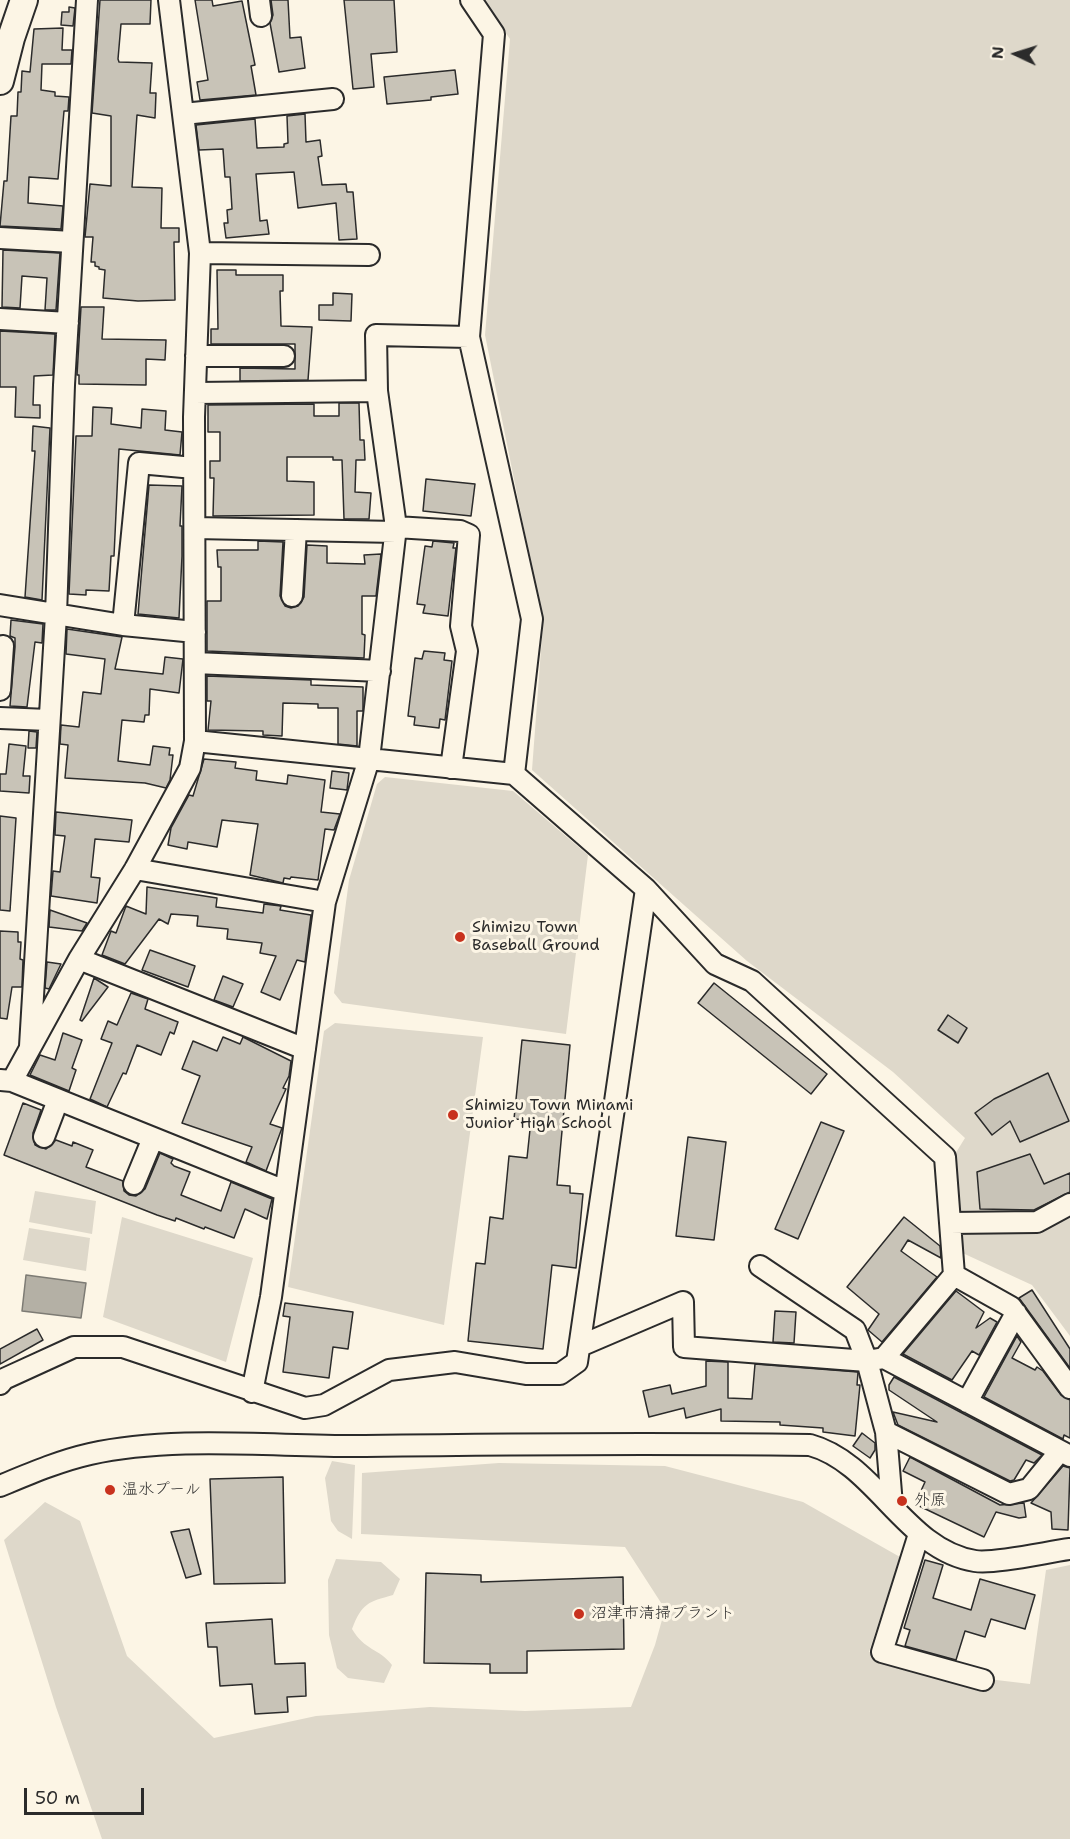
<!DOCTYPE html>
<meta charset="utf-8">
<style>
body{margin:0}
#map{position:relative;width:1070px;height:1839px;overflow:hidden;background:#fcf5e5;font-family:"Shantell Sans",sans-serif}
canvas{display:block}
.north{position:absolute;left:986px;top:24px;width:60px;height:60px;-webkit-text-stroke:4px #fcf5e5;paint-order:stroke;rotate:274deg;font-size:16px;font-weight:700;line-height:24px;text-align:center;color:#2b2b2b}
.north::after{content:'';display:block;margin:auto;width:21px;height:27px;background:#2b2b2b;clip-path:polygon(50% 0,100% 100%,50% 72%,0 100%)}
.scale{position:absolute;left:24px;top:1788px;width:120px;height:27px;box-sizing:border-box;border:3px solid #2b2b2b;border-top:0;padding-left:8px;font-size:18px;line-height:21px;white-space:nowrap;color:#2b2b2b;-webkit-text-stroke:4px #fcf5e5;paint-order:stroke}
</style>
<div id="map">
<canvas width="1070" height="1839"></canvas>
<div class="north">N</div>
<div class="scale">50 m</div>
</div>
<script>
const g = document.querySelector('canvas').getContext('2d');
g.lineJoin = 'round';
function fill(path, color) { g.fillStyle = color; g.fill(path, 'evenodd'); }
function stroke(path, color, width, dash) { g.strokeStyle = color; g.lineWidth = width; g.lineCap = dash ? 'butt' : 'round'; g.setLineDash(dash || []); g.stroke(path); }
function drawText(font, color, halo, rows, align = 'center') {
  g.font = font + ' "Shantell Sans","Klee One",sans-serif'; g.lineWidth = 6; g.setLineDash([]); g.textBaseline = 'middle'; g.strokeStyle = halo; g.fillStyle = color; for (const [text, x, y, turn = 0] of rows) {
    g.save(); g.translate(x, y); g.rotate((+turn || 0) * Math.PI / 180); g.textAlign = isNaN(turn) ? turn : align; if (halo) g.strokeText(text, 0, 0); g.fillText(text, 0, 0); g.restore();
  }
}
const green = new Path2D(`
 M483,0H1070V1336L1032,1285L956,1250L952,1159L965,1138L893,1072L747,961L532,770L543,623L485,335L510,39Z
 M385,777L513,791L588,855L566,1034L342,1003L334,993L349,880L377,784Z
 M335,1023L483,1037L444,1325L288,1287L324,1031Z
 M35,1191L96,1201L92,1234L29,1222Z
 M122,1217L253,1258L226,1362L103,1317Z
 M29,1228L90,1238L86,1271L23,1260Z
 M332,1461L355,1465L352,1539L338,1531L331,1521L325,1478Z
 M499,1463L665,1466L803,1502L900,1557L869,1652L971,1677L1030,1684L1046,1570L1070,1565V1839H102L56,1707L4,1540L45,1502L80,1521L127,1656L214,1738L316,1716L430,1707L525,1711L631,1707L655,1645L665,1609L625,1547L361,1534L362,1473Z
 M336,1559L381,1562L400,1579L393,1595C368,1602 362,1603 352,1629C365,1651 379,1648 392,1665L384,1683L348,1678L337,1668L329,1635L328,1580Z`);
const water = new Path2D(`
 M26,1275L86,1283L81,1318L22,1311Z`);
const building = new Path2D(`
 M100,0H151L150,24H121L118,59L119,62L152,63L150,93H156L155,118L137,115L132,187L162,188L161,228H179V242H174L175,300L138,301L103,298L105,270L99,269V267L95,266V262H91L93,237H85L90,184L111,186V116L92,113Z
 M195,0H212L213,6L242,1L255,65L251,66L256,95L200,100L197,82L208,80Z
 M271,0H288L290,38L301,37L305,68L279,72L270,23L273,15Z
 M344,0H394L397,52L371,54L374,87L353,89Z
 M69,7L75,8L73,26L61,25L62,12H69Z
 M63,28L62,50H72L71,64H42L41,90L55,92V96L69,97L68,111H64L58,179L29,177L28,203L63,206L61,229L0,226L4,181H7L11,116H17L18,92H21L22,71L30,72L34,29Z
 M455,70L458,94L431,97V100L387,104L384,77Z
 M305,114L306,142L320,140L322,156L318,157L322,185L346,184L347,192H353L357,239L339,240L336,203L298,208L294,172L256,174L260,221L267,220L269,234L226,238L224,223H228L227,210L232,209L230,177H225L223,149L199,150L196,125L255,119L257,148L284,147V144L288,143L287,116Z
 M3,250L60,253L56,310H45L47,278L22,276L20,308L2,307Z
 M217,270H236V275H283V291H280L281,326L312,327L308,380L240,381V368L295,369V344H211V329H218Z
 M333,293L352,294L351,321L319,320V305H333Z
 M81,307H104L102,339L166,340L165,360L146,359V385L79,384V375H77Z
 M0,331L55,334L53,375L34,376L33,405H40V418L15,417L16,387H0Z
 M339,403H359L360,440H364L365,460H356L355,492L371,493L369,519H344L342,460H333V457H287V481L314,482V515L213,516L214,478H210V461H220V432H208V405L314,404V416H339Z
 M93,407L112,408L111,424L141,428L142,409L166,411L165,430L182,432L180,455L119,449L114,556H111L109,591L86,590V595L69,594L76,436H92Z
 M33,426L50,428L42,600L25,597L35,451H32Z
 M426,479L475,484L471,516L423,511Z
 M149,485L182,486L180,526H182V556L179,618L138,614Z
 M258,541L283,542L280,596L285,606L291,608L298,606L304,597L307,545L327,546V563L365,564L364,555L381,554L376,596H362V634L365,635L364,658L207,651V601H221V567H218L217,550H258Z
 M433,541L454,543L453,548H456L448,616L423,613L425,605L417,604L425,546L432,547Z
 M11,620L43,624L42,643L35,642L27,707L10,706L15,647V638L10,636Z
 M67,629L122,637L115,669L163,674L165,657L183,659L179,693L150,689L149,715H145L144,722L122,720L118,761L150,765L153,746L170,748L169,755H173L170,780L166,788L145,783L65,778L68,745L60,744L61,725L79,727L83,692L101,694L105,659L66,654Z
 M424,651L445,653L444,660L452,661L445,720L440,719L439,728L414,725L415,717L408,716L415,658L422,659Z
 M207,676L311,680V685L363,687V711H357V746L338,744V708H318V704L283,703L282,736L263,735V731L208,730L211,701H207Z
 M29,731L37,732L36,748H28Z
 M9,744L26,746L23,776H30L29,793L0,791V774H6Z
 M204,759L236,762L235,768L257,771L256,780L287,784L288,775L325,780L321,812L340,814L334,830L325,829L318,880L291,877L290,879L284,878L283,883L250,875L258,824L222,820L217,847L188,842L187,849L168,845L171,828L189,795L193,796Z
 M332,771L349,773L347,790L330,788Z
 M56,812L132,820L129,842L95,839L91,877L100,878L97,903L51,896L53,871L60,872L65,836L55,835Z
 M0,816L16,818L10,911L0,910Z
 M147,887L217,898L216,907L263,913L264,904L281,906L280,910L311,915L305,962L297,960L280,1000L261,992L276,956L260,953L262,943L227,939L228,929L197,926L198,916L171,914L168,924L159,919L125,964L102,955L111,931L116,933L126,906L146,914Z
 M50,910L87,923L82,931L49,927Z
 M0,931L18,932V942H21L20,959L23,960L22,987H12L7,1019L0,1018Z
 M150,950L195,966L188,987L142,970Z
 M47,962L61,964L49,989L45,988Z
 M223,976L243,984L233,1007L214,1000Z
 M94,978L108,987L82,1021L80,1020Z
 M714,983L827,1074L811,1094L698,1003Z
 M131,993L148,999L145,1009L178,1022L174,1034L170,1032L161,1055L137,1045L126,1074L123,1073L107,1107L90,1099L112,1043L101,1039L108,1021L117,1025Z
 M948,1015L967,1028L958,1043L938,1030Z
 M63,1033L82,1040L72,1068L76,1070L69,1091L30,1075L40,1055L55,1060Z
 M223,1037L240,1044L243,1037L291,1061L289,1076L283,1088L286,1089L270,1124L282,1128L266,1171L246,1162L252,1147L182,1123L200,1076L182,1069L193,1041L217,1051Z
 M522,1040L570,1045L557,1185L570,1186V1193L583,1194L576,1268L552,1265L543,1349L468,1341L476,1263L485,1264L490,1217L503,1219L509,1156L527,1158L531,1120L514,1119Z
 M1048,1073L1069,1121L1020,1142L1010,1121L992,1135L975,1113L994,1099Z
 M23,1103L41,1110L33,1133L35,1145L46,1149L56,1140L72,1146L73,1142L93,1150L86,1167L123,1181L124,1191L129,1195L136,1196L145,1189L160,1153L173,1159L171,1163L174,1166L190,1172L181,1195L221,1211L231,1182L272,1199L267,1219L245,1209L234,1238L205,1227L204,1229L176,1218L175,1221L157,1215L4,1155Z
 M821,1122L844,1131L798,1239L775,1229Z
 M688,1137L726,1142L714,1240L676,1236Z
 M1030,1154L1044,1184L1070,1173V1192L1034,1210L980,1209L977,1172Z
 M904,1217L940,1246L941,1258L908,1240L901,1251L937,1277L882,1342L868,1330L879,1314L847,1287Z
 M1032,1290L1070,1349V1368L1019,1298Z
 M956,1291L984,1312L976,1328L990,1318L997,1322L979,1355L972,1351L952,1380L903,1354Z
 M285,1303L353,1312L348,1349L333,1347L329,1378L283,1372L290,1317L283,1316Z
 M775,1311L796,1312L794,1343L773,1342Z
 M37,1329L43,1340L0,1364V1349Z
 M1017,1336L1021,1342L1012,1358L1035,1370L1037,1367L1043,1371L1061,1395L1070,1400V1438L1064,1435L1063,1439L984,1397Z
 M706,1361L728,1362V1398L752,1399L755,1364L858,1372L857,1385H860L855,1436L823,1432V1428L780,1425V1422L721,1421V1409L686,1418L684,1408L649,1417L643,1391L670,1385L672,1394L706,1386Z
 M894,1377L962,1413L1042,1455L1034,1463L1026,1460L1014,1480L1010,1481L898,1425L893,1412L937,1422L889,1390V1385Z
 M862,1433L875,1443V1450L870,1458L853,1446Z
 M910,1457L1000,1505L1024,1503L1026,1517L1019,1518L996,1512L984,1537L915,1504L925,1482L903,1471Z
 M1063,1466L1070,1468L1068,1530L1052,1529L1051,1512L1031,1503Z
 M283,1477L285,1583L214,1584L210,1479Z
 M189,1529L201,1574L186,1578L171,1532Z
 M925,1560L943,1565L933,1598L971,1610L980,1579L1035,1595L1025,1629L991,1619L985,1637L965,1631L956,1660L905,1646L910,1630L904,1628Z
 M426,1573L481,1575V1582L623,1577L624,1649L527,1651V1673H490V1664L424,1663Z
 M272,1619L275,1664L305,1663L306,1696L287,1697L288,1712L255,1714L252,1684L220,1686L217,1647H208L206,1623Z`);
const minor = new Path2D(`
 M259,0L261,16
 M471,0L494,34L469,337L532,619L514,774
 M183,114L333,99
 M0,238L72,242
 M200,253L369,255
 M0,319L68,323
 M196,356H284
 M195,393L377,391
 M396,527L460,531L469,535L461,626L467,651L451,768
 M195,528L396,532
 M292,596L296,530
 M0,605L123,625L195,632
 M123,625L139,463L194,468
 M195,663L380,671
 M0,690L3,646
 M0,718L48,720
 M135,869L325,902
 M646,889L715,964L752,981L945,1157L954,1275L1011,1307L1070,1388
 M79,959L305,1049
 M30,1046L56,615L64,385L87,0
 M0,1080L12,1081L79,959L135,869L190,768L195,741L194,417L200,253L169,0
 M12,1081L285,1191
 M44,1137L58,1100
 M134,1184L153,1138
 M950,1223L1037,1222L1070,1204
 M760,1266L855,1330L867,1361L884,1358L1070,1456
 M580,1346L683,1302L684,1347L867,1361L886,1432L892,1505
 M884,1358L954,1275
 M0,1384L4,1379L74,1347H123L305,1408L324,1405L389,1370L455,1362L526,1374H560L577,1362L646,889L514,774L195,741
 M252,1392L271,1297L325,902L369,759L396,527L377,391L376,335L469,337
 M967,1402L1016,1313
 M886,1432L1009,1494L1029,1489L1060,1451
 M0,1486C29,1474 59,1461 90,1454C175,1435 277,1447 365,1446C514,1444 661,1443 810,1445C876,1463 905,1550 975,1561C995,1564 1047,1552 1070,1549
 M919,1534L882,1652L983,1680`);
const major = new Path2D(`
 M0,81L11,38L24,0`);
const markers = [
 [460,937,6,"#c8321e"],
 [453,1115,6,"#c8321e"],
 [110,1490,6,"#c8321e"],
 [902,1501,6,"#c8321e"],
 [579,1614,6,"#c8321e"]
];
const poiNames = [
 ["Shimizu Town",472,928],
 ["Baseball Ground",472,946],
 ["Shimizu Town Minami",465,1106],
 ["Junior High School",465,1124],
 ["温水プール",122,1490],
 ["外原",914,1501],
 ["沼津市清掃プラント",591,1614]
];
fill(green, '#ded8ca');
fill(water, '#b4b0a5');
stroke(water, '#7d7b74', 1.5);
fill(building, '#c8c3b7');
stroke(building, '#2b2b2b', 1.5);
stroke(minor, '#2b2b2b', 24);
stroke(major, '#2b2b2b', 30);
stroke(minor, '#fcf5e5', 20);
stroke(major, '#fcf5e5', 26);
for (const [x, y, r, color] of markers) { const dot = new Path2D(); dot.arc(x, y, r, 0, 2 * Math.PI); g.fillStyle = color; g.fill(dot); stroke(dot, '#fcf5e5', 2); }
drawText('16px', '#2b2b2b', '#fcf5e5', poiNames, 'left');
</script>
